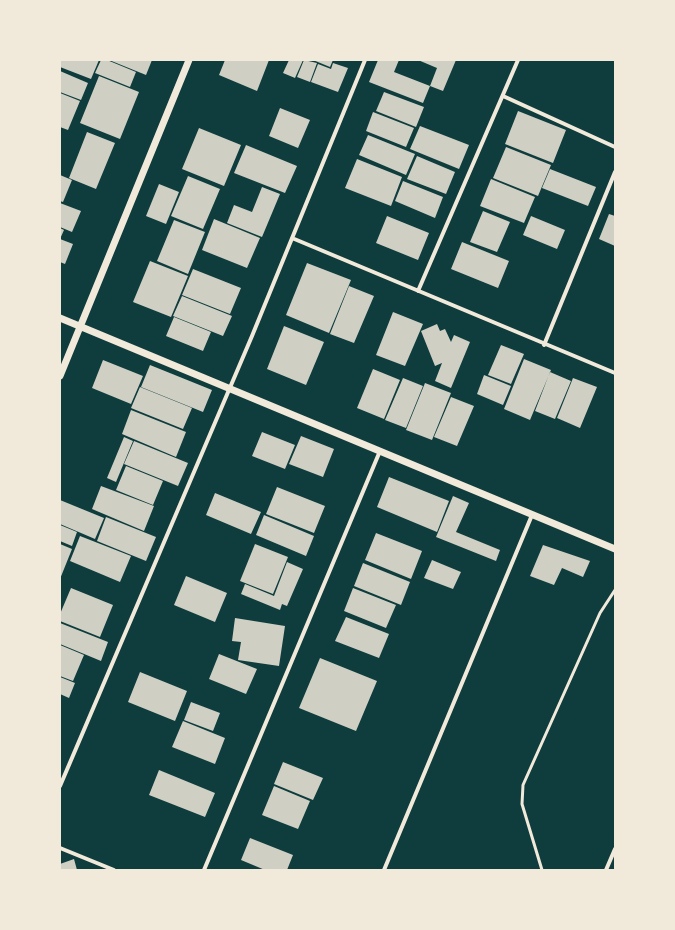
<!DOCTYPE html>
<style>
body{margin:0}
#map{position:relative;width:675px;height:930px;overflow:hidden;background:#0f3d3e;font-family:"Golos Text",sans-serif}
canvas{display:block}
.frame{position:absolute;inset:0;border:61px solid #f1e9da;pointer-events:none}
</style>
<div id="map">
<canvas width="675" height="930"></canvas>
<div class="frame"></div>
</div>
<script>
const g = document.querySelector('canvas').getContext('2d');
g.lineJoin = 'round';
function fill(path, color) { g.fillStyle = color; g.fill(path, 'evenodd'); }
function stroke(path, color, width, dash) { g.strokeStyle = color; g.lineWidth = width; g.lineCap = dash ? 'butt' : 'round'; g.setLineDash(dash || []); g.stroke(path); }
const building = new Path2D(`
 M60,60H99L91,79L60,67Z
 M101,60H107L136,72L130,87L95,73Z
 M109,60H152L146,75Z
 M225,60H269L257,91L219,75Z
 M289,60H303L295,78L283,73Z
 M304,60L317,63L310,82L297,77Z
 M313,60H333L330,67Z
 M378,60H399L394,72L430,86L437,68L418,60H456L443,91L430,86L423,103L369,82Z
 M333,63L348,68L338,92L311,82L318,64L331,69Z
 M60,71L88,83L81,100L60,92Z
 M99,76L139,92L120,139L80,123Z
 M384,92L424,107L416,127L376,111Z
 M60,93L80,101L68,130L60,127Z
 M280,108L310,120L298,148L269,136Z
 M518,111L566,130L553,163L505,144Z
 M373,112L414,128L406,147L366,131Z
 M420,126L469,145L459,169L410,149Z
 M199,128L241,145L224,186L182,169Z
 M87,132L115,143L96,189L69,178Z
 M368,135L415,154L406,175L359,155Z
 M246,145L297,166L285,193L234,173Z
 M506,147L551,165L538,196L493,178Z
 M417,156L455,172L446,194L407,179Z
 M357,159L402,177L391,206L345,188Z
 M550,169L596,187L588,206L542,188Z
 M60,175L72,180L63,202L60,201Z
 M188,176L220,189L203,229L171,216Z
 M491,179L535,197L524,223L480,206Z
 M403,181L443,197L435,218L395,201Z
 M159,184L179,192L166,224L146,216Z
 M262,187L280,194L262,237L227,223L234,205L252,212Z
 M60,203L81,211L72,232L60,227Z
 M483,211L510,222L497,252L470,242Z
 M609,214L615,216V246L599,239Z
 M387,216L429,233L418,260L376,243Z
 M531,216L565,230L557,249L523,235Z
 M214,219L260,238L247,268L202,250Z
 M174,220L205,232L188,274L157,261Z
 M60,228L64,230L60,239L73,244L65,264L60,262Z
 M462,242L509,261L498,288L451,269Z
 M150,261L188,276L171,317L133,302Z
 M307,263L351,280L329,333L286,315Z
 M193,269L241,288L230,314L182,295Z
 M349,286L374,296L354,343L330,334Z
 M182,296L232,316L223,336L173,316Z
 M393,312L423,324L405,366L376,355Z
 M174,317L211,332L203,351L166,336Z
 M437,324L440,331L445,329L451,342L454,335L470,342L451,388L435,381L442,363L435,366L421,331Z
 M284,326L324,342L306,385L267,369Z
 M501,345L524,354L511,384L488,375Z
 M524,359L551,370L530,420L504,409Z
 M103,360L143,376L131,404L92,388Z
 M150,365L212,390L203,412L141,387Z
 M373,369L400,380L384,419L357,408Z
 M550,372L571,381L555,419L535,411Z
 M484,375L511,386L503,405L477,394Z
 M403,378L423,386L406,428L385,420Z
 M573,378L597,387L580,428L557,418Z
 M425,383L451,393L432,440L406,430Z
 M140,387L192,408L183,429L131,408Z
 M451,397L474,406L457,446L434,437Z
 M131,410L186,432L176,457L122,434Z
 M262,432L295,445L285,469L252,456Z
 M301,436L334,449L323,477L289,464Z
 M124,437L133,441L116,482L107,478Z
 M134,441L188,463L178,486L124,464Z
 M126,466L163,481L153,505L116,490Z
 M389,477L449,501L437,532L377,507Z
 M101,486L154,506L144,531L92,509Z
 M277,487L325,506L314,533L266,514Z
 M215,493L261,512L251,534L206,515Z
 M453,496L469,503L456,532L500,550L496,561L436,537Z
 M60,500L104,518L95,539L60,524Z
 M264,515L314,536L306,556L256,535Z
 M106,517L156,537L146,561L97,541Z
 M60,525L77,532L72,546L60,541Z
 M376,533L422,551L411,579L365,560Z
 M80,536L131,556L120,582L70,561Z
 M60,544L72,549L60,579Z
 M255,544L288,557L273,594L240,581Z
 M543,545L590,561L583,577L562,568L554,585L530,576Z
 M432,560L461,572L453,589L424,578Z
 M287,562L303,569L287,606L282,604L280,610L241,594L245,584L274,596Z
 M363,563L410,582L401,605L354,586Z
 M186,576L227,593L215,622L174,605Z
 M71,588L113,605L100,637L60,621V614Z
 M353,588L396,605L386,628L344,611Z
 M346,617L389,634L379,658L335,641Z
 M235,618L285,626L279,666L238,660L241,642L232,641Z
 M60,623L108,642L101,661L60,644Z
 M60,645L84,655L73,681L60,676Z
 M219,654L257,669L246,694L209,679Z
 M320,658L377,681L356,731L299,708Z
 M140,672L187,691L175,721L128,702Z
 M60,677L75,683L69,698L60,694Z
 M191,702L220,713L213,731L184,720Z
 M183,721L225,738L215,764L172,747Z
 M283,762L323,778L313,800L274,784Z
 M159,770L215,793L205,817L149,795Z
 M274,786L310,801L298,829L262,815Z
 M250,838L293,855L287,870H265L241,860Z
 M74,859L77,870H60V864Z`);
const service = new Path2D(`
 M542,870L522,804L523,785L600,613L615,590`);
const minor = new Path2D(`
 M503,96L615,147
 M292,238L615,373
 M418,291L518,60
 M544,345L615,172
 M60,786L252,336L365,60
 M60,848L114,870
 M204,870L380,451
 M384,870L532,515
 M606,870L615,849`);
const tertiary = new Path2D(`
 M60,318L615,549
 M60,376L189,60`);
fill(building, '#cfcfc3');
stroke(service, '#f1e9da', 3);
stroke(minor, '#f1e9da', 4);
stroke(tertiary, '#f1e9da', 7);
</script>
